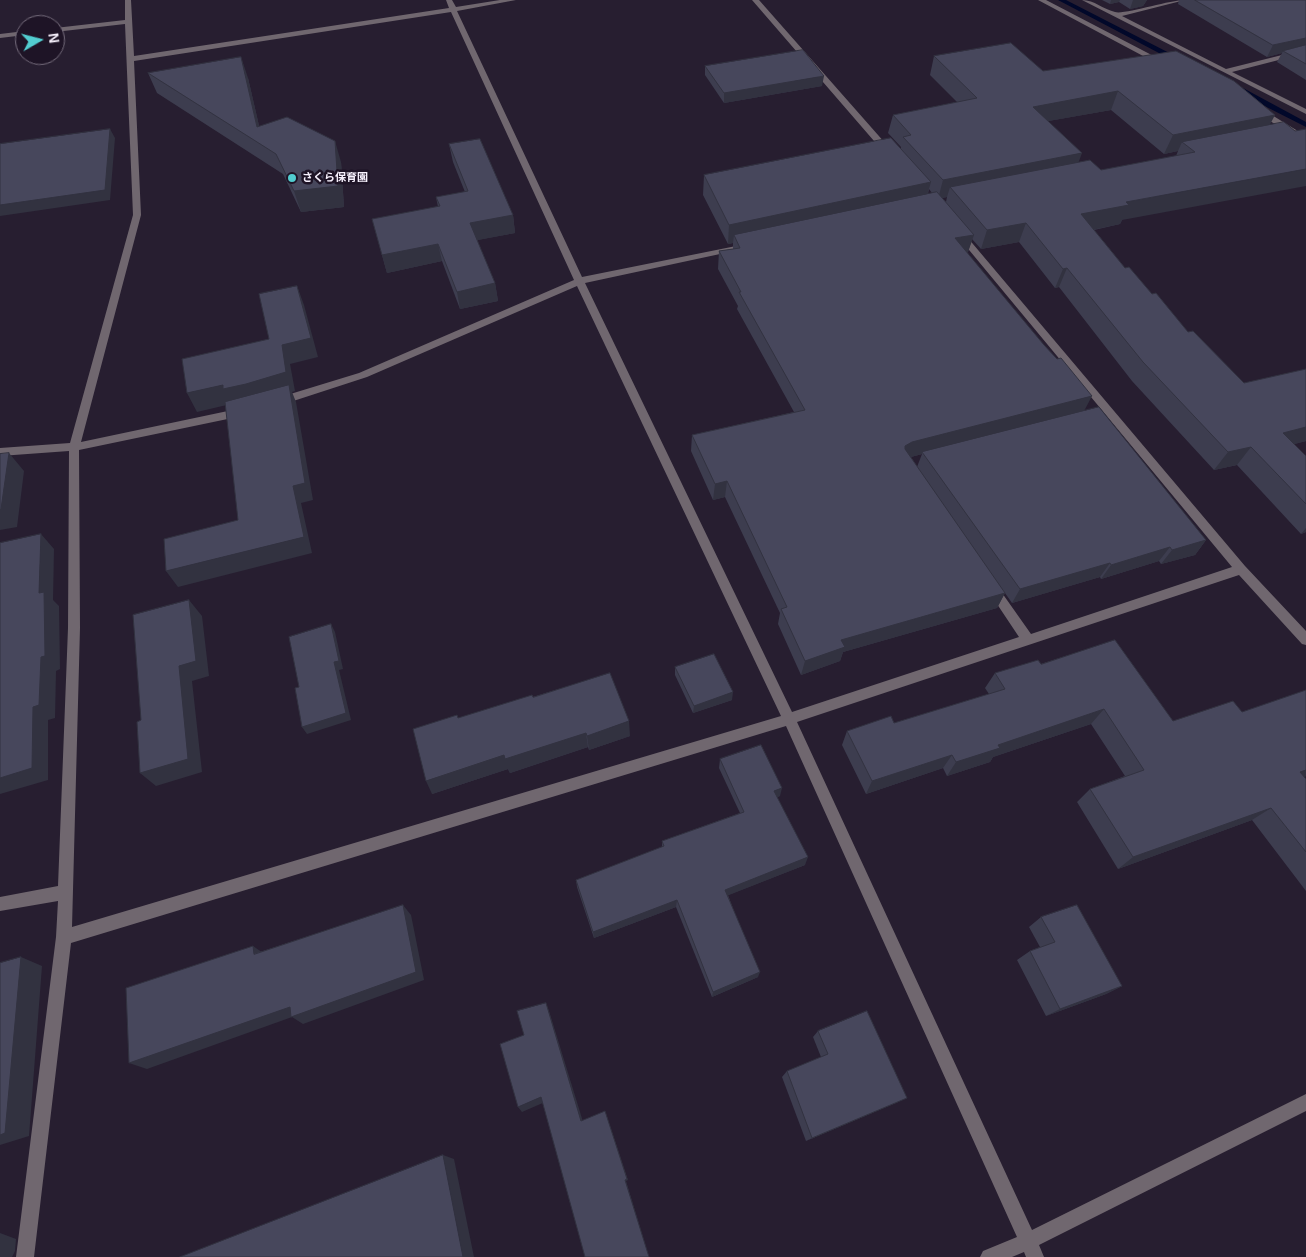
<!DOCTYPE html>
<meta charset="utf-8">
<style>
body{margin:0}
#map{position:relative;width:1306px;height:1257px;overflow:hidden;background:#271e30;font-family:Arial,sans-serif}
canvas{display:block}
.north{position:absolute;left:15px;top:15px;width:50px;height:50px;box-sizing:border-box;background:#1e1426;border:1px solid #756c7c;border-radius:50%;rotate:82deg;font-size:14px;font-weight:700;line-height:20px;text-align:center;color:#f7f1fd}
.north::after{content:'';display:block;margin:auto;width:18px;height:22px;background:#52cdd0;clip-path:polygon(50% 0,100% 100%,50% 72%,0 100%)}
</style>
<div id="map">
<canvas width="1306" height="1257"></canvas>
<div class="north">N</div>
</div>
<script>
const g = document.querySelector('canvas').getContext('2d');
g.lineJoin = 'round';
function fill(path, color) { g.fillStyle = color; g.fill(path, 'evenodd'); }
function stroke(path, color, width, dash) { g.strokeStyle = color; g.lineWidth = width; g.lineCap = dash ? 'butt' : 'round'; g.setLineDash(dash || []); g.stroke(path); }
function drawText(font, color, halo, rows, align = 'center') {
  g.font = font + ' Arial,"Noto Sans JP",sans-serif'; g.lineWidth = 5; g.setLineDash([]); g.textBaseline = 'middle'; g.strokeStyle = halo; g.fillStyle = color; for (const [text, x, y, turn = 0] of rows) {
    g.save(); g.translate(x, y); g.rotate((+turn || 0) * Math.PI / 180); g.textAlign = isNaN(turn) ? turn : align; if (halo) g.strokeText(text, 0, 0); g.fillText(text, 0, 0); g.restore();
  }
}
const stream = new Path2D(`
 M1058,0H1066L1185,61L1178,63Z
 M1237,88H1243L1306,122V127L1237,92Z`);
const minor = new Path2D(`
 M125,0H131L134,56L449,8L446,0H452L456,7L500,0H516L457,11L582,277L751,243V247L748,248L585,283L792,712L1019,637L985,586L987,583H995L1031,634L1232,567L955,233L962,231L1245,566L1306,631V645L1302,644L1239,575L797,722L1032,1230L1306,1094V1111L1039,1245L1044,1257H1026L1024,1252L1012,1257H980L983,1251L1017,1237L786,726L71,943L34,1257H16L56,937L58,901L0,911V897L58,886L68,628L69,451L0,456V448L70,443L133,215L125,24L55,32V28L125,20ZM451,12L574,280L359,373L274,399L273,402L278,406L367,377L577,286L781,716L72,927L80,628L79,450L242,416L247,412L242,408L81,442L141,215L134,61Z
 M752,0H759L893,152V156H887Z
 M1038,0H1046L1167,63L1160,65Z
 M1082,0C1095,0 1102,9 1115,12C1124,15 1169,0 1185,0L1122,16L1226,69L1306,49V53L1232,72L1306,109V114Z
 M25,31V35L0,38V34Z
 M1256,109H1262L1306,136V142L1256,113Z`);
const wall = new Path2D(`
 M1102,0H1147L1143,6L1130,9L1119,2L1110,4Z
 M1179,0H1306V80L1277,62L1282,53L1267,57L1178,4Z
 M934,56L1043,71L1275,115L1122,220L1120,224L1094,230L1125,268L1152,294L1188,332L1244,383L1306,369V441L1294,444L1306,456V532L1301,534L1237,465L1214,470L1132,381L1059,287L1055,288L1019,242L981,249L972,239L968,252H967L1085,411L1206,540L1195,555L1161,564L1159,561L1101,579L1100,577L1012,603L1005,593L997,608L843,652L840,661L801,675L778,624L780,613L725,497L713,500L691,451L692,435L794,412L737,309L738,306L718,269L719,251L733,249V243L728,244L703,195L704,175L901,149V147L888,133L893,115L957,102L930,75ZM1111,110L1164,154L1178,151L1176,156L1101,170L1078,162L1048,121ZM929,189L932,193L928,194ZM947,197L946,202L942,198ZM922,454L917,467L911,457Z
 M705,66L822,86L724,103L705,75Z
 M148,73L248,78L259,126L341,162L344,207L301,212L283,174L157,93Z
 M449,144L513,215L515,233L477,240L495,283L498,301L460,309L442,261L387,273L372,219L438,207L436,197L465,192L453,162Z
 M1041,664L1173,721L1242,712L1306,776L1304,777L1306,779V891L1252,820L1118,869L1077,802L1090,789L1125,776L1091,724L993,757L990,762L947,776L943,768L866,794L842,745L847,731L894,723L989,694L985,688L995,673Z
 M675,667L732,700L693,713L675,675Z
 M533,697L630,736L589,750L588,747L510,773L508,769L432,794L458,718Z
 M720,759L780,796L777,797L805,865L728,895L758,977L712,997L676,907L594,938L577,887L576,880L662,847V841L740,813L719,768Z
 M1041,917L1122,986L1106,994L1046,1016L1017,960L1030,951L1040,947L1029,927Z
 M818,1031L898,1102L806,1141L782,1077L787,1071L821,1057L813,1037Z`);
const shadedWall = new Path2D(`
 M1111,0H1120L1119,2L1110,4Z
 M1133,0H1147L1143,6L1130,9Z
 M1306,38V48L1283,51L1282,53L1267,57L1273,45Z
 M241,57L248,78L264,147L257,127Z
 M824,76L822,86L724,103V93Z
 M1118,91L1111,110L1026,125L1033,107Z
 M1275,115L1265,134L1182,142L1178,151L1164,154L1173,135Z
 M110,129L115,138L110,200L0,216V205Z
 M335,141L341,162L344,207L301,212L294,191Z
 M1082,153L1075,172L950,187L947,197L938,199L943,180Z
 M1306,169V186L1122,220L1120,224L1073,234L1081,214L1126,202Z
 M931,182L925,202L734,235L733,243L728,244L729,225Z
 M513,215L515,233L473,241L470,223Z
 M1026,223L1019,242L981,249L987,230Z
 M974,235L968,252L950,256L955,238Z
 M438,244L442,261L387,273L382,255Z
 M1067,268L1059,287L1055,288L1063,269Z
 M495,283L498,301L460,309L457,292Z
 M297,286L304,305L318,357L290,364L295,391L292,392L296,402L313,500L301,503L312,553L178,587L166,571L304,537L231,404L197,412L187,393L223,385L282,345Z
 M1092,396L1083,413L922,452V454L907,458L900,462L905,446L912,442Z
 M1306,427V441L1269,451L1283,433Z
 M1251,447L1237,465L1214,470L1228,452Z
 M9,453L24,471L17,527L0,530V510Z
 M727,481L725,497L713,500L715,484Z
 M1306,528V532L1301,534Z
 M41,534L54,549L53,600L59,606L60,669L56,671L55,718L48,720V780L0,794V778L39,593Z
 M1206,540L1195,555L1161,564L1172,550Z
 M1170,547L1159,561L1101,579L1111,565Z
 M1110,563L1100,577L1012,603L1020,589Z
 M1005,593L997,608L843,652L840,661L801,675L805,661L841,640Z
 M189,600L202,616L209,676L192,681L202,772L156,786L140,773L179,666Z
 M331,624L335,632L343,669L339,670L351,720L307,734L302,727L334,662Z
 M733,692L732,700L693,713L694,706Z
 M1104,709L1091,724L993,757L990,762L947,776L956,762L998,745Z
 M629,721L630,736L589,750L587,736Z
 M586,733L588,747L510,773L508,769L432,794L426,781L504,755Z
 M952,755L943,768L866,794L872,781Z
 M1306,770V776L1281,785L1300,772Z
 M782,788L780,796L772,799L774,791Z
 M1271,808L1252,820L1118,869L1133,857Z
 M808,857L805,865L724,897L725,890Z
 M677,900L676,907L594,938L593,932Z
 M403,905L411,915L424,980L303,1024L292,1017L147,1069L129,1063Z
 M253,946L266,955L254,954Z
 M21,957L42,966L29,1136L0,1145V1135Z
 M760,972L758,977L712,997L713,992Z
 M1122,986L1106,994L1046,1016L1060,1009Z
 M546,1003L549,1011L584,1125L581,1121Z
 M541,1097L545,1102L522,1112L518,1107Z
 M907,1098L898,1102L806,1141L812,1138Z
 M605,1111L628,1180L626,1181L649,1257L625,1180Z
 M443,1155L454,1159L474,1257H463Z
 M0,1233L16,1239L15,1251L12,1257H0Z`);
const building = new Path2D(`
 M1195,0H1306V38L1273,45Z
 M1011,43L1043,71L1176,51L1234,81L1275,115L1173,135L1118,91L1033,107L1082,153L943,180L903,137L911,135L893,115L977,98L934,56Z
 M1306,45V64L1283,51Z
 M803,50L824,76L724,93L705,66Z
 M241,57L257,127L287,117L335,141L338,186L294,191L276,154L148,73Z
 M1284,122L1295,131L1306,129V169L1126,202L1129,205L1081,214L1125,268L1129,267L1152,294L1156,293L1188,332L1193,331L1244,383L1306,369V427L1283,433L1306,456V504L1251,447L1228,452L1143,362L1067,268L1063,269L1026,223L987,230L950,187L1090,160L1101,170L1195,152L1182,142Z
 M110,129L105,190L0,205V144Z
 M891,138L931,182L729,225L704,175Z
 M480,139L513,215L470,223L495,283L457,292L438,244L382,255L372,219L440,206L436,197L468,191L449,144Z
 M937,192L974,235L955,238L1044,345L1057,359L1061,358L1092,396L912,442L905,446V449L1005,593L841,640L845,647L805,661L781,609L787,607L727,481L715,484L692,435L805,410L739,292H741L719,251L740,248L734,235Z
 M297,286L311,338L282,345L286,372L246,384L223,389V385L187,393L182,359L269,339L259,294Z
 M289,385L305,483L293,486L304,537L166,571L164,539L238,520L225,402Z
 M1099,407L1206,540L1172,550L1170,547L1111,565L1110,563L1020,589L922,452Z
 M9,453L1,509L0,510V454Z
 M41,534L39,593L44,592L45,656L41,657L39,705L33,707L32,768L0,778V543Z
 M189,600L196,661L179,666L188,759L140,773L137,722L141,720L133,615Z
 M331,624L339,661L334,662L346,713L302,727L295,688L299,687L289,637Z
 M1115,640L1173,721L1233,701L1242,712L1306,690V770L1300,772L1306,779V852L1271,808L1133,857L1090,789L1144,770L1104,709L998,745L1000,748L956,762L952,755L872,781L847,731L891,716L894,723L1005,689L995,673L1038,660L1041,664Z
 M714,654L733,692L694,706L675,667Z
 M610,673L629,721L587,736L586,733L505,759L504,755L426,781L413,729L457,715L458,718L532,695L533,697Z
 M761,745L782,788L774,791L808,857L725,890L760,972L713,992L677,900L593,932L576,880L664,846L662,841L744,812L720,759Z
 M403,905L416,972L291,1017L290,1007L129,1063L126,988L253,946L254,954Z
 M1077,905L1122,986L1060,1009L1030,951L1055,942L1041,917Z
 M21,957L5,1133L0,1135V963Z
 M546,1003L581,1121L605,1111L627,1179L625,1180L649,1257H585L541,1097L518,1107L500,1044L524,1035L517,1011Z
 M867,1011L907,1098L812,1138L787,1071L828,1054L818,1031Z
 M443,1155L463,1257H180Z`);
const markers = [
 [292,178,5,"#52cdd0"]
];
const farPoinames = [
 ["さくら保育園",302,178]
];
fill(stream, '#01082a');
fill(minor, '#70676f');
fill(wall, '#3d3d4f');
fill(shadedWall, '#323240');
fill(building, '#47475c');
stroke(building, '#323240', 1);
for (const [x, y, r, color] of markers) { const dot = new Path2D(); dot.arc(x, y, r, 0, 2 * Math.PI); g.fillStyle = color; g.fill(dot); stroke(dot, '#1e1426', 2); }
drawText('bold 11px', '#f7f1fd', '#1e1426', farPoinames, 'left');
</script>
